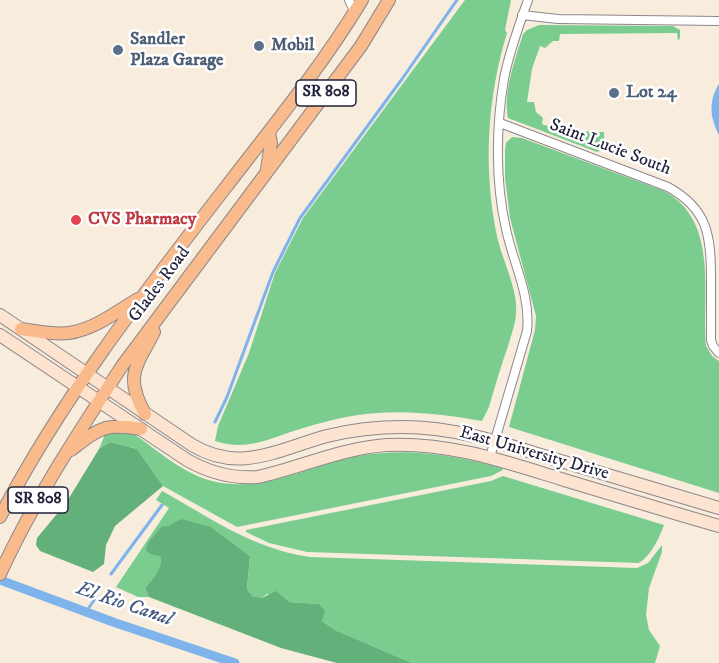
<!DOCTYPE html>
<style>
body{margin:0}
canvas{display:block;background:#f8ecdc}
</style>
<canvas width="719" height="663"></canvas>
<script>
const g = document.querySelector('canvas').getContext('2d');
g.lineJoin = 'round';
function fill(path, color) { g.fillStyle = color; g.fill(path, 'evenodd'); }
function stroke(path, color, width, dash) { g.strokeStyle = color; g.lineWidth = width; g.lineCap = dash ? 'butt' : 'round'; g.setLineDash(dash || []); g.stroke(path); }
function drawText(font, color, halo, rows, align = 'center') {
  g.font = font + ' "IM FELL DW Pica",serif'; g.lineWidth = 5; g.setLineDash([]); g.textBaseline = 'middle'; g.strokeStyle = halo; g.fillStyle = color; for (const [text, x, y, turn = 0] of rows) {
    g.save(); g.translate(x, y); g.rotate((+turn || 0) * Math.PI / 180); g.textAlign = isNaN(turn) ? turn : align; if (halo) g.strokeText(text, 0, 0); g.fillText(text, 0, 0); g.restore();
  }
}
const green = new Path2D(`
 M465,0H511L505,30L507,33C487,98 483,169 497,236C502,260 519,291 516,315C515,325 511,336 508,346C501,366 495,386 489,407L482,421C441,414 400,409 358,415C338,418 319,423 300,429C270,438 247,452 215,441L218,426L249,353L275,273L303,218Z
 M539,25L673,26L680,30V38L678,41L677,33L560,34L559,41H553L545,48L540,46L532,69L527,102H534L536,112L543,118L542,124L555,129L558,124L566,125L567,131L604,132C604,140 606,149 597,152L508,118C503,91 515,60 523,34L527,30Z
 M512,137L522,138L664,191C719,221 702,292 706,346L712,356L719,361V493L509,427L535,330L536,316L510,218L505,178V150L506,143Z
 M123,431L134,434C158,451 184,474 212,481C264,494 309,465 358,456C407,447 455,455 502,468L503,470L491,476L237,527L163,486L137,449L110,442L99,449L106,432Z
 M503,476L664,525C659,539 651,555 639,563L307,552L269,543L246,532V530L491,481Z
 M162,491C211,518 253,549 310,557L637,568L648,563L662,545V552L649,588L646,615L649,630L660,646L655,663H412L335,630L322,621L319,604L289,602L267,594L262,598L252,596L247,589L250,556L211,527L153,555L161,557C161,570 153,579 145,588L149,597H138L116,587L169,508L156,500Z`);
const forest = new Path2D(`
 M110,442L137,449L163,486L115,526L106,545L104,564L93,572L40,551L36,545L37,538L66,503L99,449Z
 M181,519L211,527L250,556L247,589L252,596L262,598L276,591L289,602L319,604L325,611L322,621L335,630L412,663H337L281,648L149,597L145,588C153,579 161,570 161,557L153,555L146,551L148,543L161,527L168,526Z`);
const water = new Path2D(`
 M719,84V135C710,118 708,101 719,84Z`);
const stream = new Path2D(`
 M215,422L227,397L273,272L300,218L402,79L457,0
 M111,574L162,505
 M86,612L96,597`);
const canal = new Path2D(`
 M0,580L113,622L235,663`);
const street = new Path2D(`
 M349,0L355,13
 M522,15L558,19L719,21
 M500,123L668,187C708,209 711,236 711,278C711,299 711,319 711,340L713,346L719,353
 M490,457L527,331C531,295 513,263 506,229C495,181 496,126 504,79C509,52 519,26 528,0`);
const secondary = new Path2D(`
 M0,315L192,445C240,474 279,449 327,436C351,430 378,427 403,427C456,427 504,444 554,459C609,475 664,492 719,508
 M0,335L187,460C210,473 233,479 258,477C302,467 342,448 387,445C448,442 503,461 561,479C614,495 666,511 719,526`);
const primary = new Path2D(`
 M267,169L271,143L269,132
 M21,329C37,331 54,335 69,333C95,329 116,312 138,299
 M145,414C124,376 136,367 154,332
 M71,450C100,428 104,423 141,429
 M0,517C62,398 144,293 226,187C273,126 322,66 362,0
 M0,574C34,500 78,433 122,366L361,46L389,0`);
const markers = [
 [259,46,6,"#5c6f8a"],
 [118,50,6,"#5c6f8a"],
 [614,93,6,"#5c6f8a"],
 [76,220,6,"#e0444e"]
];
const shields = [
 [326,93,60],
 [38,500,60]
];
const shieldNames = [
 ["SR 808",326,93],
 ["SR 808",38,500]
];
const serviceNames = [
 ["Sandler",130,40],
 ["Plaza Garage",130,61],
 ["Mobil",271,46],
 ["Lot 24",626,93]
];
const streetNames = [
 ["Saint Lucie South",610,148,21],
 ["Glades Road",160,285,-53],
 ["East University Drive",534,454,16]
];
const healthNames = [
 ["CVS Pharmacy",88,220]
];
const waterNames = [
 ["El Rio Canal",124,605,19]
];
fill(green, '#7bcd8f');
fill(forest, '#64b07a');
fill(water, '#7eb3ec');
stroke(stream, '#7eb3ec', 3);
stroke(canal, '#7eb3ec', 9);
stroke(street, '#8d878c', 10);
stroke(secondary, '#8d878c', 14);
stroke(primary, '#8d878c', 14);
stroke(street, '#fff', 8);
stroke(secondary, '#fde4d1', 12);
stroke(primary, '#fabb8c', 12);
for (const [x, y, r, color] of markers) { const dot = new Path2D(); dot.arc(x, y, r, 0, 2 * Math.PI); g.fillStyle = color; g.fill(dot); stroke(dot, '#fff', 2); }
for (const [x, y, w] of shields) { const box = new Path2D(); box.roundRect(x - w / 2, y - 13, w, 26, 4.5); g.fillStyle = '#fff'; g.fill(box); stroke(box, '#22223b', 1.5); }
drawText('bold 16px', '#22223b', null, shieldNames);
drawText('bold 18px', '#4e5e75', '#fff', serviceNames, 'left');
drawText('18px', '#22223b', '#fff', streetNames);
drawText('bold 18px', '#be3a42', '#fff', healthNames, 'left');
drawText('italic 20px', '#475c82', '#fff', waterNames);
</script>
